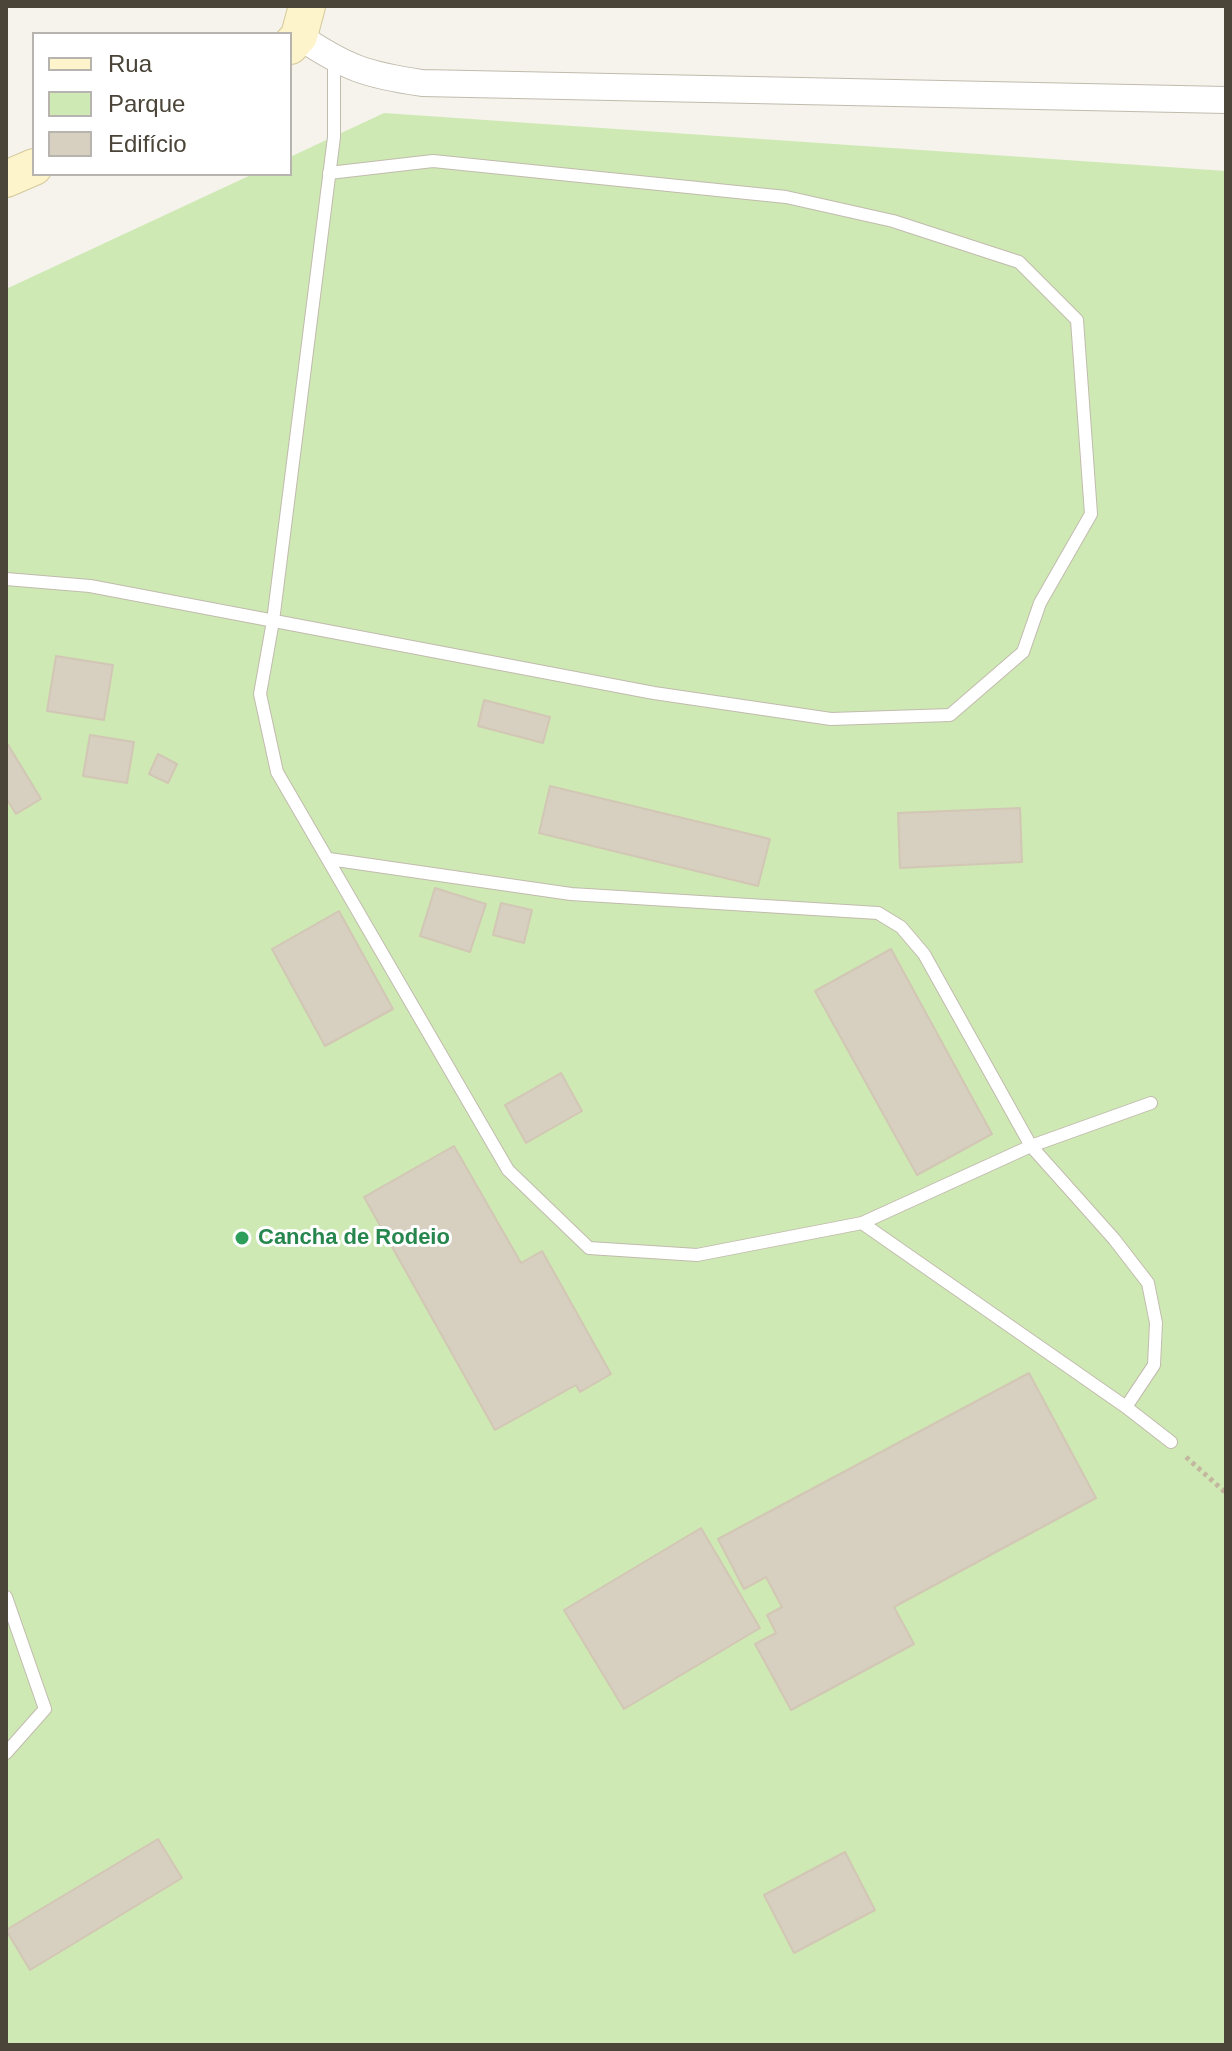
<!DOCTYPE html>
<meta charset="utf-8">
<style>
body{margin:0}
#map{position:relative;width:1232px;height:2051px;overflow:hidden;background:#f5f3eb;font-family:Helvetica,sans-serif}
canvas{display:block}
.frame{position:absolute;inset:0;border:8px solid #4a4439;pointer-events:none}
.legend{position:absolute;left:32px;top:32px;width:260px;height:144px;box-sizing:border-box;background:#fff;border:2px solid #b7b4b0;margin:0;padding:10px 14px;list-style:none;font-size:24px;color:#4a4439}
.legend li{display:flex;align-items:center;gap:16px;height:40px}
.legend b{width:40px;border:2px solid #b7b4b0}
</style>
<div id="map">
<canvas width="1232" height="2051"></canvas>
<div class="frame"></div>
<ul class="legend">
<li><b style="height:10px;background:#fef4cc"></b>Rua</li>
<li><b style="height:22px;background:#cfe9b5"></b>Parque</li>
<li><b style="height:22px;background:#d7cfc0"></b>Edifício</li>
</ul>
</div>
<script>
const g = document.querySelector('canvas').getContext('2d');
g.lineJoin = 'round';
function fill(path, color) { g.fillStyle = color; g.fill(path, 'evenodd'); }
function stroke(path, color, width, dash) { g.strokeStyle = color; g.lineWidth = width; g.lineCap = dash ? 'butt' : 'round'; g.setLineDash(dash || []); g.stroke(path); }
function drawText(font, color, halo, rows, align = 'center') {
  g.font = font + ' Helvetica,sans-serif'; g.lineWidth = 6; g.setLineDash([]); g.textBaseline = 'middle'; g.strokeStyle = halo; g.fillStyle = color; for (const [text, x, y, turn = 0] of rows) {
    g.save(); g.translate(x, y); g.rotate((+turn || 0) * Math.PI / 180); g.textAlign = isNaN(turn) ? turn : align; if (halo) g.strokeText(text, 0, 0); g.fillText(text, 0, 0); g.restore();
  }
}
const green = new Path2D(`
 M384,113L1226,171V2045H6V289L253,174H290V157Z`);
const building = new Path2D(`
 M56,656L113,665L104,720L47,711Z
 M484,700L550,717L543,743L478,726Z
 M90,735L134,742L127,783L83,776Z
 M7,743L41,799L16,814L6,798Z
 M158,754L177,764L168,783L149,774Z
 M550,786L770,839L758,886L539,833Z
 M1020,808L1022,862L900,868L898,813Z
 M435,888L486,904L470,952L420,936Z
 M501,903L532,910L524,943L493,935Z
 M339,911L393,1009L325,1046L272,949Z
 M891,949L992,1134L917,1175L815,991Z
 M561,1073L582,1111L526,1143L505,1105Z
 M454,1146L521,1263L542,1251L611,1374L580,1392L576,1385L495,1430L364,1197Z
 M1029,1373L1096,1498L894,1607L914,1644L791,1710L755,1644L776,1633L767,1615L782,1607L766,1577L744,1589L718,1539Z
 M701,1528L760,1628L624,1709L564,1610Z
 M158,1839L182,1878L30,1970L6,1930Z
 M845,1852L875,1910L794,1953L764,1895Z`);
const path = new Path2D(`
 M1186,1457L1226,1493`);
const lane = new Path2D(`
 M334,60V137L273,621L260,694L277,772L508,1170L589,1248L697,1255L862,1223L1126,1407L1171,1442
 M6,579L90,586L654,693L831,719L950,715L1023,652L1040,603L1091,514L1077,320L1019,262L893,221L786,197L433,161L329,173
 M329,859L571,894L878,913L901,927L924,954L1031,1146L1114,1239L1148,1283L1156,1323L1154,1365L1126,1407
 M862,1223L1031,1146L1151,1103
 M6,1597L45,1709L6,1753`);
const street = new Path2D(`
 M299,36C346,68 367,75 422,83L1226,100`);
const secondary = new Path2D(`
 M290,46L299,36L307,6
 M6,179L34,167`);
const markers = [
 [242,1238,8,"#2e9e5b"]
];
const leisureNames = [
 ["Cancha de Rodeio",258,1238]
];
fill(green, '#cfe9b5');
fill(building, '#d7cfc0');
stroke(building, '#d2c7b4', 2);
stroke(lane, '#c1bbad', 14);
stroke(street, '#c1bbad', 28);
stroke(secondary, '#d5c89b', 38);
stroke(path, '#c3b89f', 5, [4, 4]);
stroke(lane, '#fff', 12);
stroke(street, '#fff', 26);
stroke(secondary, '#fef4cc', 36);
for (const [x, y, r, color] of markers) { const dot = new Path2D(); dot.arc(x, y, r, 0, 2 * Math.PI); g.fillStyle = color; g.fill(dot); stroke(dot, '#fff', 3); }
drawText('bold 22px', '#27864d', '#fff', leisureNames, 'left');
</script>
